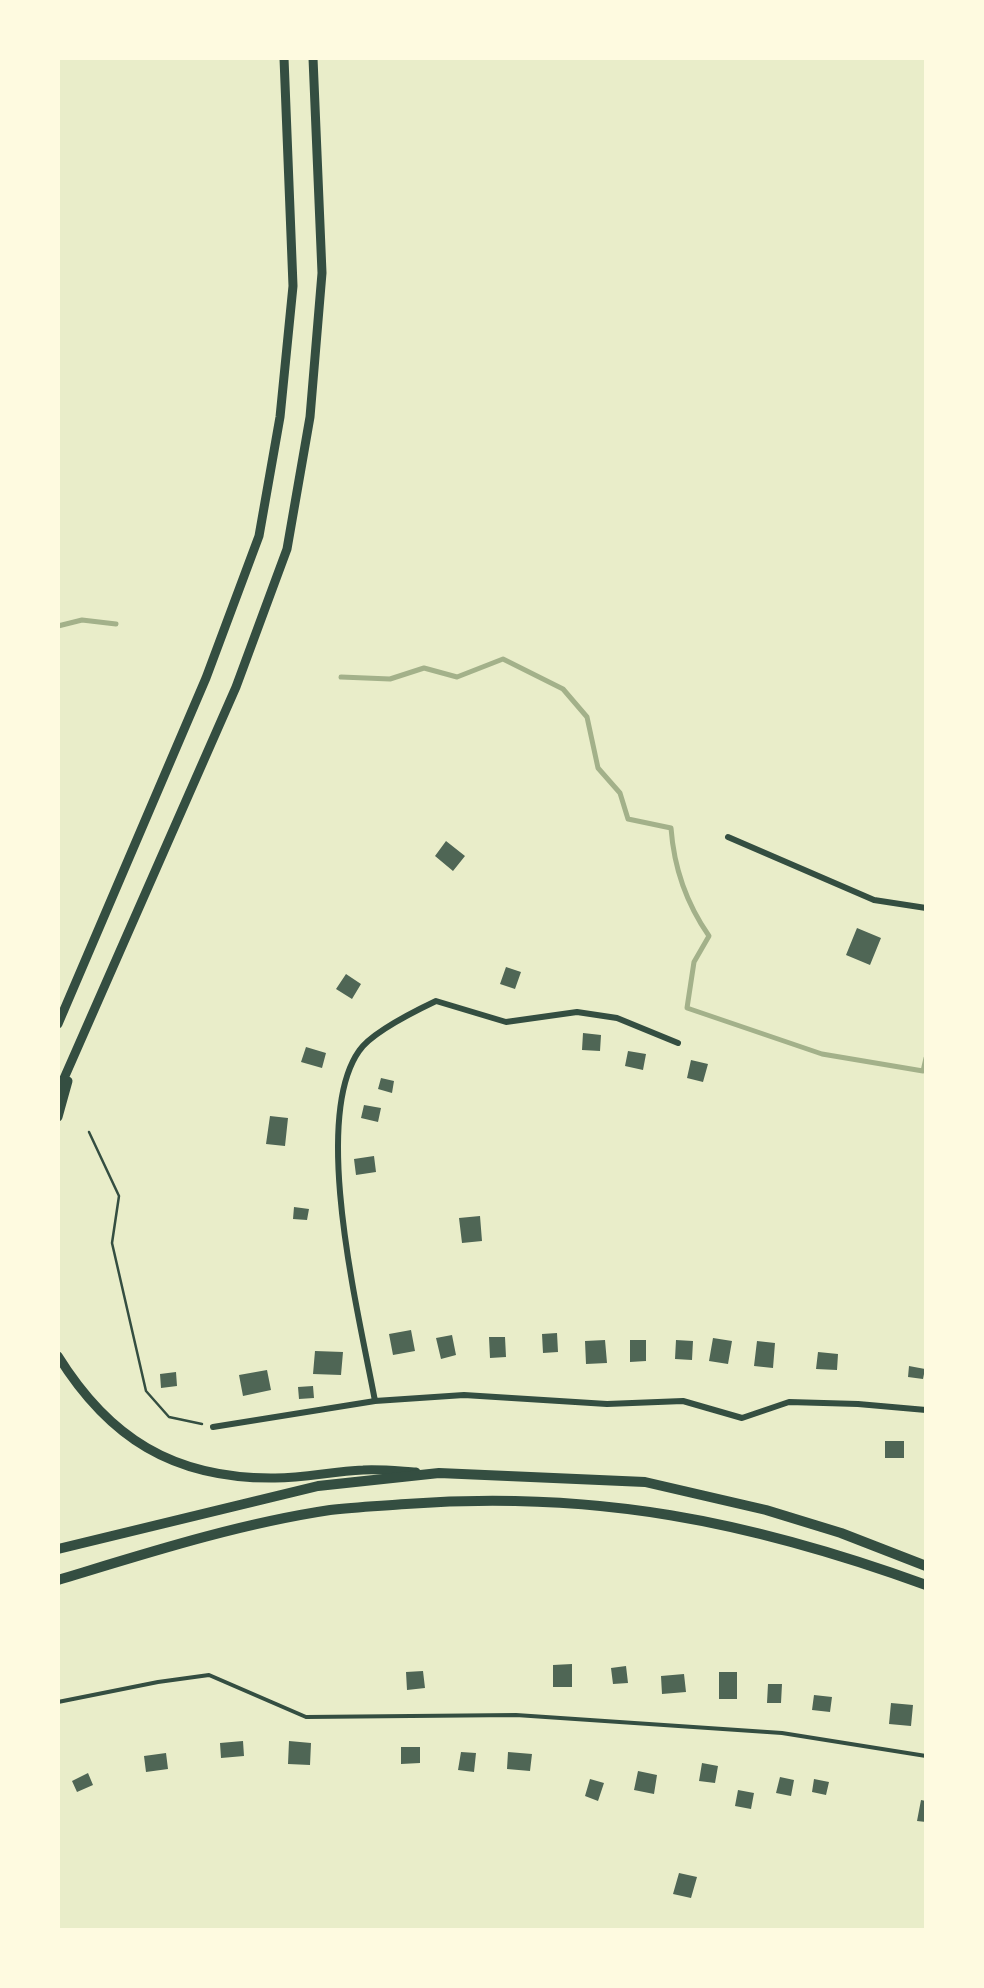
<!DOCTYPE html>
<style>
body{margin:0}
#map{position:relative;width:984px;height:1988px;overflow:hidden;background:#e9edc9;font-family:"Playfair Display",serif}
canvas{display:block}
.frame{position:absolute;inset:0;border:60px solid #fefae0;pointer-events:none}
</style>
<div id="map">
<canvas width="984" height="1988"></canvas>
<div class="frame"></div>
</div>
<script>
const g = document.querySelector('canvas').getContext('2d');
g.lineJoin = 'round';
function stroke(path, color, width, dash) { g.strokeStyle = color; g.lineWidth = width; g.lineCap = dash ? 'butt' : 'round'; g.setLineDash(dash || []); g.stroke(path); }
function fill(path, color) { g.fillStyle = color; g.fill(path, 'evenodd'); }
const stream = new Path2D(`
 M58,626L82,620L116,624
 M341,677L390,679L424,668L457,677L503,659L563,689L587,717L598,768L620,793L628,819L671,828C674,869 686,903 709,936L694,962L687,1008L822,1054L923,1071L926,1058`);
const building = new Path2D(`
 M446,841L465,856L453,871L435,856Z
 M857,928L881,938L870,965L846,955Z
 M506,967L521,972L515,989L500,984Z
 M346,974L361,984L352,999L336,989Z
 M583,1033L601,1035L600,1051L582,1050Z
 M306,1047L326,1053L322,1068L301,1062Z
 M628,1051L646,1054L643,1070L625,1066Z
 M691,1060L708,1064L703,1082L687,1078Z
 M381,1078L394,1081L392,1093L378,1089Z
 M364,1105L381,1108L378,1122L361,1118Z
 M270,1116L288,1118L285,1146L266,1144Z
 M374,1156L376,1172L356,1175L354,1159Z
 M294,1207L309,1209L307,1220L293,1219Z
 M480,1216L482,1241L462,1243L459,1218Z
 M411,1330L415,1351L393,1355L389,1334Z
 M557,1333L558,1352L543,1353L542,1334Z
 M452,1335L456,1355L441,1359L436,1338Z
 M489,1337H505L506,1357L490,1358Z
 M713,1338L732,1341L728,1364L709,1361Z
 M605,1340L607,1363L586,1364L585,1341Z
 M630,1340H646V1361L630,1362Z
 M676,1340L693,1341L692,1360L675,1359Z
 M757,1341L775,1343L773,1368L754,1366Z
 M315,1351L343,1352L341,1375L313,1374Z
 M818,1352L838,1354L837,1370L816,1369Z
 M909,1366L925,1369L923,1379L908,1377Z
 M267,1370L271,1390L243,1396L239,1375Z
 M176,1372L177,1386L161,1388L160,1374Z
 M313,1386L314,1398L299,1399L298,1387Z
 M885,1441H904V1458H885Z
 M572,1664V1687H553V1665Z
 M626,1666L628,1683L613,1684L611,1668Z
 M423,1671L425,1688L407,1690L406,1672Z
 M719,1672H737V1699H719Z
 M684,1674L686,1692L662,1694L661,1676Z
 M768,1684H782L781,1703H767Z
 M814,1695L832,1697L830,1712L812,1710Z
 M891,1703L913,1705L911,1726L889,1724Z
 M243,1741L244,1756L221,1758L220,1743Z
 M289,1741L311,1743L310,1765L288,1764Z
 M401,1747H420V1763L401,1764Z
 M461,1752L476,1753L474,1772L458,1770Z
 M508,1752L532,1754L530,1771L507,1769Z
 M166,1753L168,1769L146,1772L144,1756Z
 M702,1763L718,1766L715,1783L699,1781Z
 M638,1771L657,1775L654,1794L634,1790Z
 M88,1773L93,1785L77,1792L72,1781Z
 M780,1777L794,1780L791,1796L776,1793Z
 M590,1779L604,1783L598,1801L585,1796Z
 M814,1779L829,1782L826,1795L812,1792Z
 M738,1790L754,1793L751,1809L735,1806Z
 M921,1800L926,1801V1822L917,1821Z
 M679,1873L697,1877L691,1898L673,1894Z`);
const path = new Path2D(`
 M89,1132L119,1196L112,1243L146,1391L169,1417L202,1424`);
const service = new Path2D(`
 M58,1702L158,1682L209,1675L306,1717L516,1715L782,1733L926,1756`);
const minor = new Path2D(`
 M728,837L874,900L926,908
 M375,1401C360,1319 310,1121 359,1051C371,1033 415,1011 436,1001L506,1022L577,1012L617,1018L678,1043
 M213,1427L375,1401L464,1395L607,1404L683,1401L742,1418L789,1402L858,1404L926,1410`);
const secondary = new Path2D(`
 M58,1024L206,678L259,536L280,417L293,286L284,58
 M58,1092L236,687L287,549L310,417L322,273L313,58
 M58,1117L68,1081
 M58,1356C109,1438 173,1478 271,1478C302,1479 332,1471 363,1470C380,1469 399,1471 416,1472`);
const primary = new Path2D(`
 M58,1549L318,1486L439,1473L645,1482L766,1510L841,1533L926,1566
 M58,1580C147,1553 237,1524 330,1510C355,1507 380,1506 406,1504C594,1490 750,1521 926,1585`);
stroke(stream, '#a3b18a', 5);
fill(building, '#4f6655');
stroke(path, '#344e41', 2.5);
stroke(service, '#344e41', 4);
stroke(minor, '#344e41', 6);
stroke(secondary, '#344e41', 9);
stroke(primary, '#344e41', 10);
</script>
